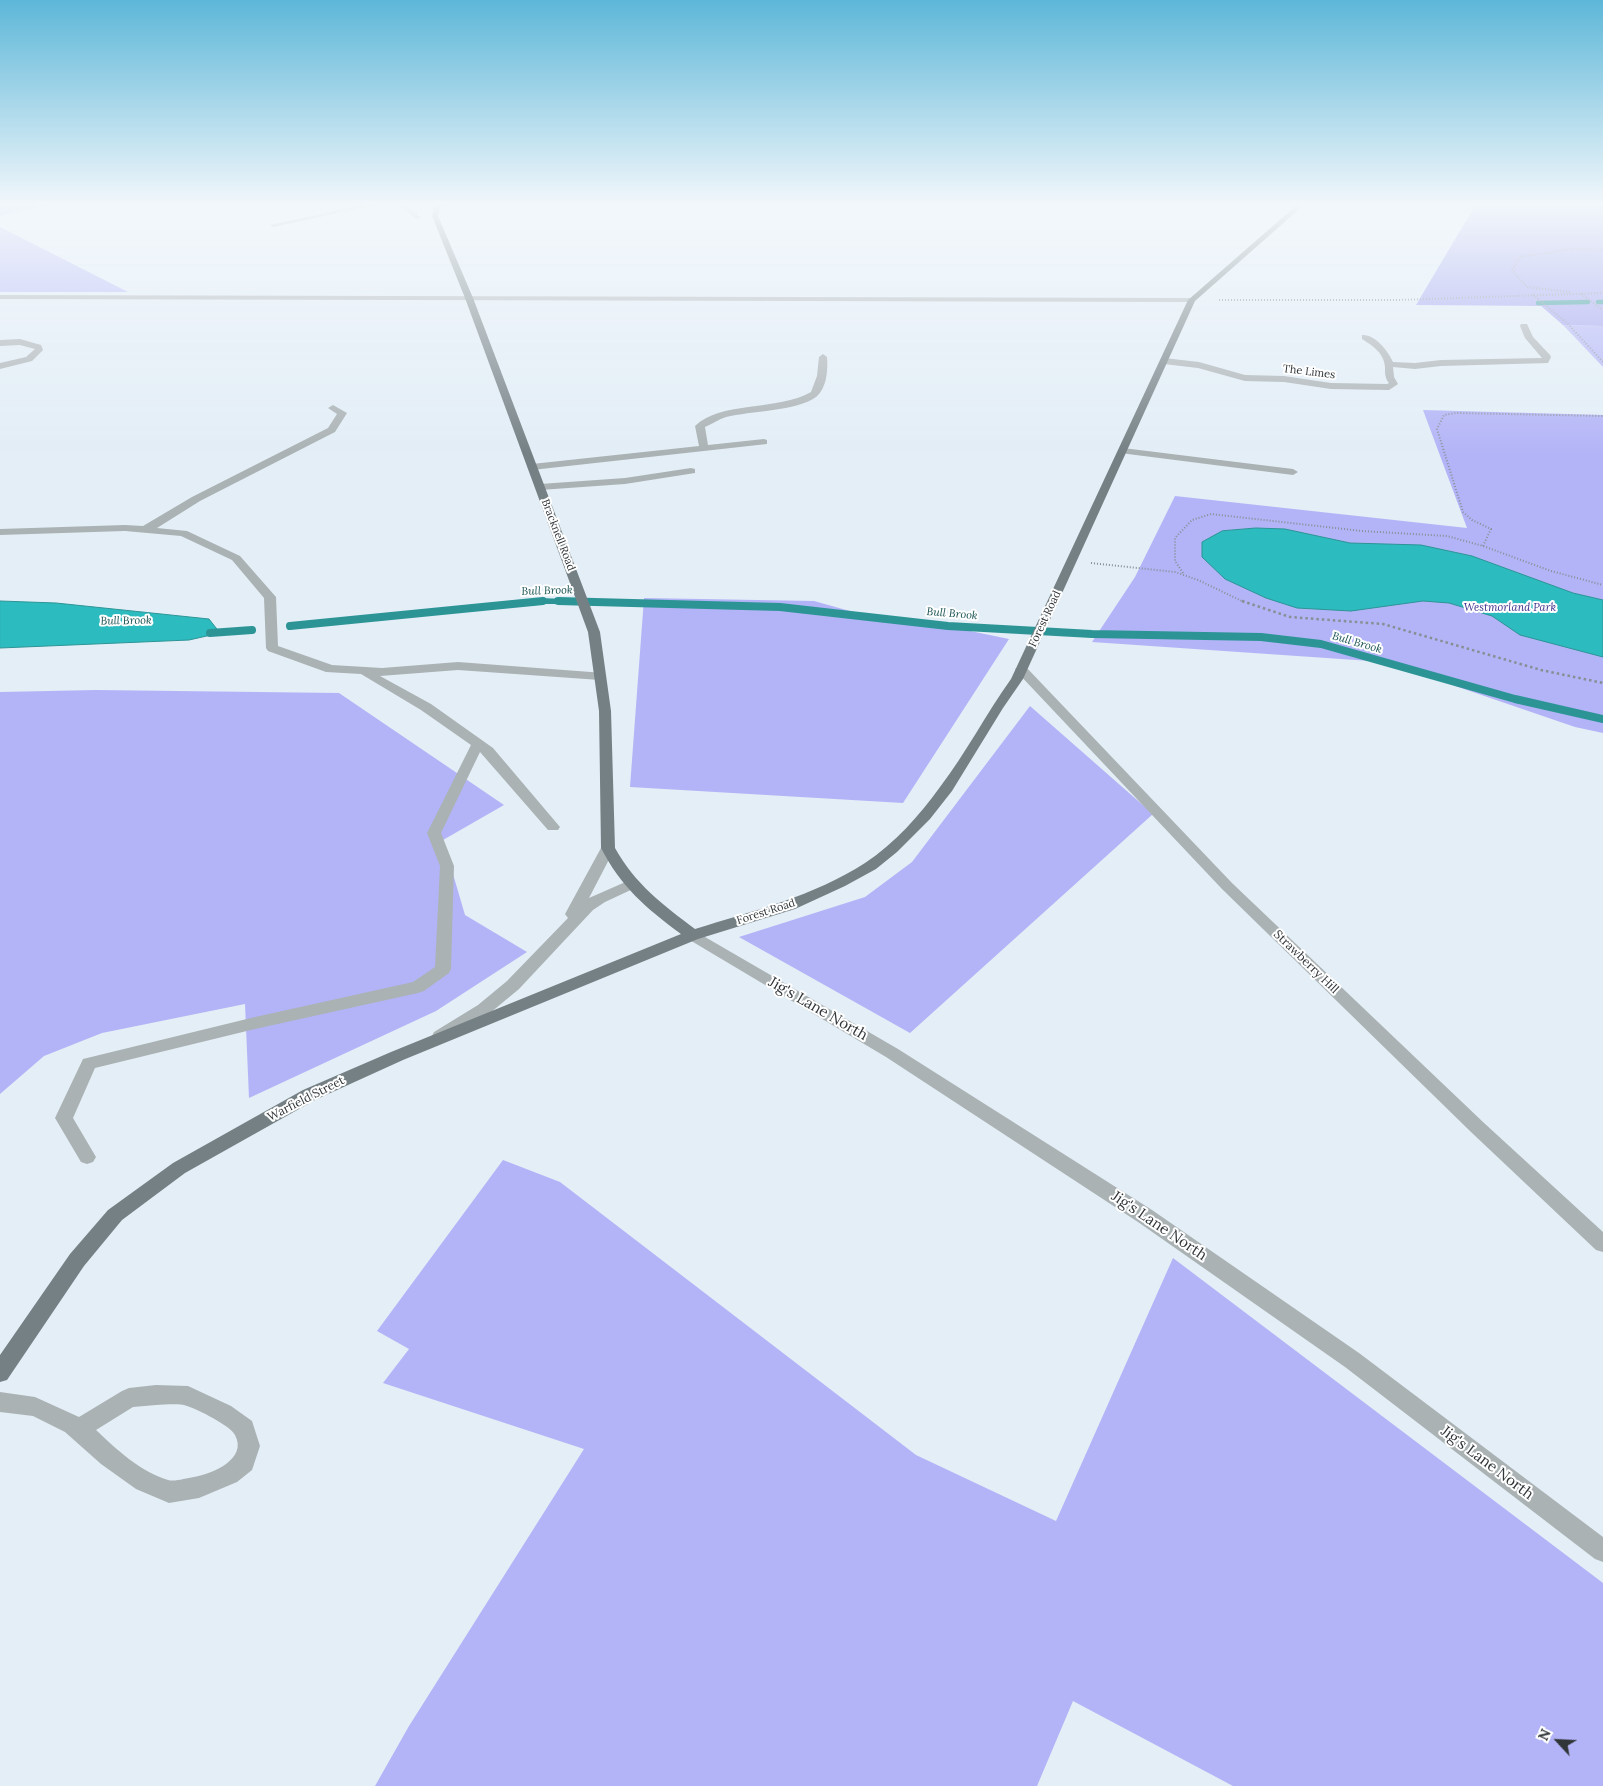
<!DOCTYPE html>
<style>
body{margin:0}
#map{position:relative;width:1603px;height:1786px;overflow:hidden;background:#e3eef7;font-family:Lora,serif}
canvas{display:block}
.north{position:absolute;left:1533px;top:1716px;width:50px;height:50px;-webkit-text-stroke:4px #fff;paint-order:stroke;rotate:295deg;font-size:14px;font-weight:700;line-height:20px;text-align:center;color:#303538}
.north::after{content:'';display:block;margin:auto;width:18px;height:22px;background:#303538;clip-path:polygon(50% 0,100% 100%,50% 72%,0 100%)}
</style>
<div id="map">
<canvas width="1603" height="1786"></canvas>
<div class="north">N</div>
</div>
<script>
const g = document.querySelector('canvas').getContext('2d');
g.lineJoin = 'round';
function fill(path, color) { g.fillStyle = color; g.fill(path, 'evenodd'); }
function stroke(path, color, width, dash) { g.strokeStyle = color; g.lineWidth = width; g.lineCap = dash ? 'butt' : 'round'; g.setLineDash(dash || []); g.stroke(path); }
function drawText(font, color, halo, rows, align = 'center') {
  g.font = font + ' Lora,serif'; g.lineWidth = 4; g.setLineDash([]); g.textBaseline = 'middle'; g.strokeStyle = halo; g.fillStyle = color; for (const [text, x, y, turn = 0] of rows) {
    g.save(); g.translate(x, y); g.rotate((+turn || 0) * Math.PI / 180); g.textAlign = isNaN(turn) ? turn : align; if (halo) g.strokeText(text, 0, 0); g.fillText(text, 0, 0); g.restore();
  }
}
const green = new Path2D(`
 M0,204H52L0,216Z
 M0,227L128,292H0Z
 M1563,325L1603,326V367Z
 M1423,410L1603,415V733L1575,727L1385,662L1092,642L1135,577L1175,496L1467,528Z
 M644,598L814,601L882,620L946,626L1009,639L903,803L630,787Z
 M96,690L339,693L504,805L443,840L465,915L527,952L436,1011L249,1098L245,1004L102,1033L44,1056L0,1094V692Z
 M1030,706L1153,814L910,1033L739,937L865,897L912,862Z
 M503,1160L560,1182L916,1455L1056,1521L1173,1258L1603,1583V1786H1233L1073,1701L1037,1786H375L409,1726L584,1449L383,1383L409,1349L377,1331Z`);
const forest = new Path2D(`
 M1476,204L1603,205V326L1563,325L1541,306L1416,305Z`);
const water = new Path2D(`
 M1256,528L1285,529L1350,543L1421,545L1472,556L1573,593L1603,600V657L1520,635L1492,616L1449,603L1423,601L1351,611L1297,608L1266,598L1225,579L1202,557V542L1222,531Z
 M0,601L56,603L209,619L220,633L189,640L0,648Z`);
const streamFar2 = new Path2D(`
 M1598,302H1603
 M1538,303L1588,302`);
const streamFar1 = new Path2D(`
 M530,603L546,601L607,603`);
const stream = new Path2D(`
 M558,601L780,607L948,626L1092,634L1261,637L1321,644L1515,699L1603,719
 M290,626L543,601
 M210,633L252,630`);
const pathFar1 = new Path2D(`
 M1570,292L1527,287L1512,270L1520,257L1572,249L1603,250
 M1581,294L1603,310
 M1533,295L1567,323L1603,362
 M1219,300H1398L1603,293
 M1483,546L1491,529L1472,520L1463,512L1437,429L1444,415L1456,413L1603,416
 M1091,563L1175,572L1198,580L1246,603
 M1183,573L1175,561V538L1192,520L1211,514L1362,531L1447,536L1483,546L1551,571L1603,585`);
const path = new Path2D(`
 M1242,601L1290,617L1383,624L1541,670L1603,683`);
const minor = new Path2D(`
 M368,204H379L273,227L270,225Z
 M395,204H406L421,218L416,219L402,207Z
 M0,295L1192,298L1196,300L1192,302L0,299Z
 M1521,324H1527L1533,337L1550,355L1551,357L1548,363L1441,366L1415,369L1393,367L1394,377L1398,384L1389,390L1331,389L1284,382L1245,381L1198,368L1164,364L1160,361L1164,358L1199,362L1245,375L1284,376L1331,383L1387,384L1389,383C1385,378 1385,374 1385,367C1384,353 1373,346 1362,339V335C1375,334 1388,351 1393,362L1415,363L1441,360L1542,358L1525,338L1520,326Z
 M20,339L41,345L43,350L32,361L0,369V363L26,357L35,349L20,345L0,346V340Z
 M823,354L827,357C828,370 827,388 816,397C797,411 750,411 726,417C719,419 712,424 705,427L708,445L764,439L767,440V444L532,470L527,467L532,464L699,446L695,426C720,401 778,411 811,392L817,376L819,357Z
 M333,405L347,413L335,432L200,501L157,528L187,531L240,556L276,597L278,646L332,665L382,668L458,662L604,673L606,676L600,680L458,670L380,676L431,704L493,748L560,827L558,830H548L480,752L441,833L454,866L451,969L449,973L424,991L418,993L255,1029L95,1068L73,1118L96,1157L93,1162L87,1164L81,1162L55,1118L83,1059L255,1017L413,982L435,967L440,866L427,833L471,745L421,710L361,674L326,672L268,651L266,648L264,598L232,560L181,536L125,531L0,535V529L125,525L143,526L192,497L328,428L337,414L328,408Z
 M1123,448L1293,469L1298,472L1293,475L1120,453V449Z
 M691,468L695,469V473L625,484L540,490L535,487L540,484L625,478Z
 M1021,665L1025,666L1232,883L1483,1122L1603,1232V1252L1596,1250L1471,1132L1222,889L1017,672L1015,669Z
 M608,843L613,845L615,848L589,898L630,880L635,882L637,885L635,888L605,902L593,910L519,989L490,1013L446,1040L440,1042L434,1040L432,1036L434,1032L478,1005L507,981L568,918L565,914L601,848L603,845Z
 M693,930L898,1049L1152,1210L1359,1353L1603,1537V1562L1595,1559L1345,1367L1138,1222L886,1057L688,939L685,935L688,931Z
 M156,1385L188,1386L231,1406L252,1421L260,1446L252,1470L237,1482L199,1498L169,1503L136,1489L101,1464L65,1432L33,1416L0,1412V1392L35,1397L79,1417L122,1391L129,1388ZM156,1405C165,1405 178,1403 187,1406C197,1409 231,1426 235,1435C248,1459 212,1474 194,1477C186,1478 175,1482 168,1480C141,1472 116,1449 96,1430L133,1407Z`);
const major = new Path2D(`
 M435,204H441L438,216L473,298L600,632L611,711L615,848C635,884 663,905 695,929C753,911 814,896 865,863C894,844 920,815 940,787C966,753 986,714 1011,679L1188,300L1298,204H1305L1195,301L1023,679L1003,708L952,791L930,819L897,852L876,869L845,886L795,909L698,939L403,1060L315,1100L185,1173L122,1220L84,1266L7,1380L0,1382V1355L70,1254L108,1210L173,1163L303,1090L391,1052L681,934C646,908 621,887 601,848L599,711L588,632L465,298L432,216Z`);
const farStreetnames = [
 ["The Limes",1309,372,7],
 ["Bracknell Road",558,535,69],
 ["Forest Road",1045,619,-65],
 ["Forest Road",766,912,-18]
];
const farWaternames = [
 ["Bull Brook",547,591,-2],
 ["Bull Brook",952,614,5],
 ["Bull Brook",126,621,-1],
 ["Bull Brook",1357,643,16]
];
const farParknames = [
 ["Westmorland Park",1510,608]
];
const streetNames = [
 ["Strawberry Hill",1306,962,44],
 ["Warfield Street",306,1099,-27]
];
const nearStreetnames = [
 ["Jig's Lane North",818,1009,30],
 ["Jig's Lane North",1159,1226,34],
 ["Jig's Lane North",1487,1463,37]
];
fill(green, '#b3b4f7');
fill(forest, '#a1a0f0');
fill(water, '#2cbcbf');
stroke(water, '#2d9496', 1);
stroke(streamFar2, '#2d9496', 4.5);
stroke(streamFar1, '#2d9496', 5.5);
stroke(stream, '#2d9496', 8);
stroke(pathFar1, '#878f95', 2, [1, 2]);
stroke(path, '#878f95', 2.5, [2.5, 3]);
fill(minor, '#abb2b4');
fill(major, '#758084');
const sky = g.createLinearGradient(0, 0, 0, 454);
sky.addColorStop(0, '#5db7d8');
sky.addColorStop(0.45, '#f2f7fb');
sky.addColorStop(1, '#f2f7fb00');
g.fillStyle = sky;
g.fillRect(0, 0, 1603, 454);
drawText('11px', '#303538', '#fff', farStreetnames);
drawText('italic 11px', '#185152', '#fff', farWaternames);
drawText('italic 11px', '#3e318d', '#fff', farParknames);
drawText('12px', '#303538', '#fff', streetNames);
drawText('15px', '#303538', '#fff', nearStreetnames);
</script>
